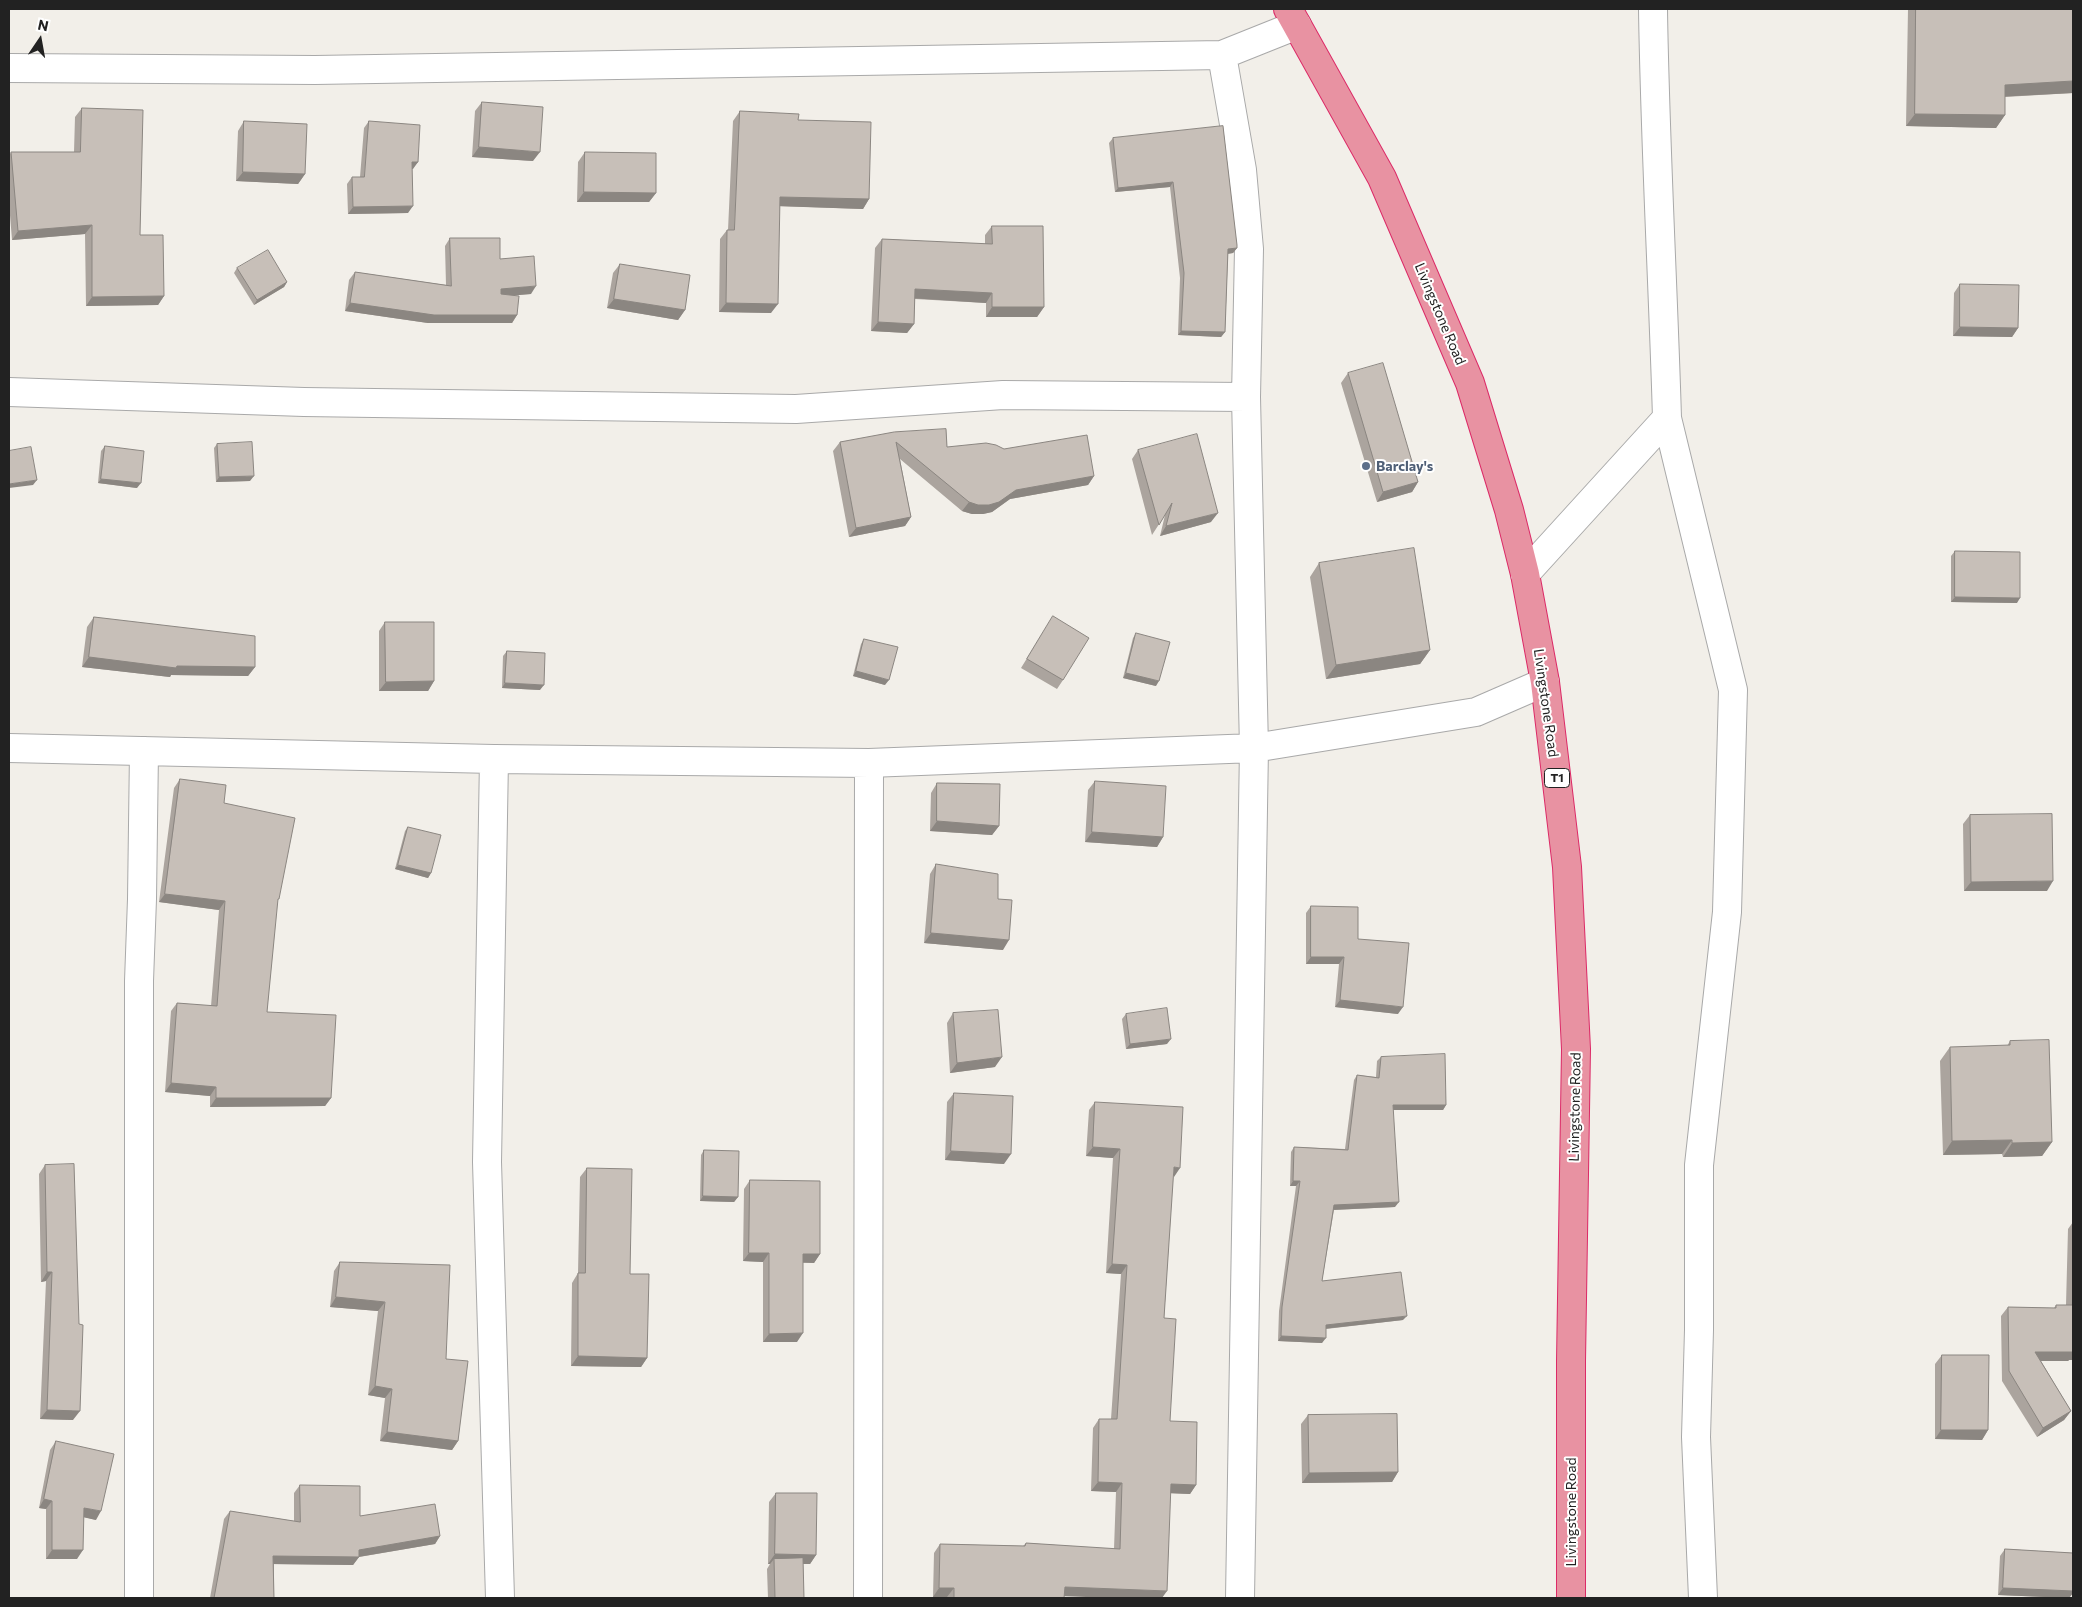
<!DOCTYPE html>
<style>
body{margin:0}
#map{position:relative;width:2082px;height:1607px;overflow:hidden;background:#f2efe9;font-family:Commissioner,sans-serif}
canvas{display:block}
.frame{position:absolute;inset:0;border:10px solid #222;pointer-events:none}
.north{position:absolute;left:15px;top:15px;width:50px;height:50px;-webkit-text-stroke:4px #fff;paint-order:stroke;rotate:12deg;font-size:14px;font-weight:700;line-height:20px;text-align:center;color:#222}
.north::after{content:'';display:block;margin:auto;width:18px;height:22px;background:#222;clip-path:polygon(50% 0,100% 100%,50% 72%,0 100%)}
</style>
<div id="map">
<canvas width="2082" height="1607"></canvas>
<div class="frame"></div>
<div class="north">N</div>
</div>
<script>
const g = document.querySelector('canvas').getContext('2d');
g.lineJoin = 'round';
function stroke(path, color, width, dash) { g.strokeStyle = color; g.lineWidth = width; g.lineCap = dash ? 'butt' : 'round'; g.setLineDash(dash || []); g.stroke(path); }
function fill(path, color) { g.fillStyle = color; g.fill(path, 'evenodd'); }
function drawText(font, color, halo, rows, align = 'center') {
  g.font = font + ' Commissioner,sans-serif'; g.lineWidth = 4; g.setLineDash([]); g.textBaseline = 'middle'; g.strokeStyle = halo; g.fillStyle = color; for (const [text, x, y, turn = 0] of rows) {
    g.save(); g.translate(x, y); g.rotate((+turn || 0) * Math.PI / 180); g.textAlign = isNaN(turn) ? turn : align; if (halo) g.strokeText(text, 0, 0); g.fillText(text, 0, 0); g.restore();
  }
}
const street = new Path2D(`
 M9,68L315,70L1222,55L1297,25
 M9,392L304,402L796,409L1003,395L1246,397
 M1667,418L1733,690L1727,912L1699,1165V1330L1696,1437L1703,1598
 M1525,574L1667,418C1663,282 1655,145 1653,9
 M9,748L494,759L869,763
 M494,759L487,1162L500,1598
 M139,1598V981L142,899L144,751
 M868,1598L869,763L1254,748L1246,397L1249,249L1242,170L1222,55
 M1240,1598L1254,748L1476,712L1545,682`);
const highway = new Path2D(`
 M1288,9L1382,178L1470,383L1509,510L1525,574L1545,682L1567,867L1576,1049L1571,1361V1598`);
const wall = new Path2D(`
 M1908,9H2073V93L2005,97V115L1996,128L1906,126Z
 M482,102L533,161L472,157L475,111Z
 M82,108L140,235L164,296L158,305L86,306L85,234L12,240L9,203V156L11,152H74L75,117Z
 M740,111L798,120L869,199L863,209L780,206L771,313L719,312L720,239L727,230H728L733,121Z
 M244,121L305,174L298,184L236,181L238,131Z
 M369,121L418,162L412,169L408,213L348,214L347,184L352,177H360L364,128Z
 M1223,126L1237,248L1233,253L1228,254L1225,332L1221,337L1178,335L1180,278L1170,187L1115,192L1109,143L1113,138Z
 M585,152L656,193L649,202H577L578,162Z
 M992,226L1044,307L1037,317H986V303L915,299L914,324L907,333L871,331L875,248L882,239L985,244V235Z
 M450,238L500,259L531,294L514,295L517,315L512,323H428L345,311L349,280L355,272L446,285L445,246Z
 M620,264L685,310L678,320L607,308L613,273Z
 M237,268L287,282L284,287L254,305L234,273Z
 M1960,284L2018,328L2012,337L1953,336L1954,293Z
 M1348,373L1418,482L1412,492L1377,502L1341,383Z
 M946,429L947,447L1004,449L1094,476L1088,485L1010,499L992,512L983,514H972L962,511L900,459L911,517L905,526L849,537L833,451L840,442Z
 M217,444L250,481L216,482L214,448Z
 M105,446L137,488L98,483L101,451Z
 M1138,450L1211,522L1160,536L1165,515L1152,535L1132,459Z
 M1955,551L2017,603L1951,602V556Z
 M1319,563L1430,650L1420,664L1326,679L1310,577Z
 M1053,616L1063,680L1057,689L1021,668Z
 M94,617L255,667L248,676L171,675L170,677L82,667L87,627Z
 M385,622L434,681L428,691H379V631Z
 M1136,633L1156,686L1123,678L1133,638Z
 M864,639L885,685L853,676L861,644Z
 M507,651L540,690L502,688L503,656Z
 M180,779L224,803L277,902L267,1012L331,1098L325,1106L210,1107V1096L165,1092L171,1011L177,1003L211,1006L219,910L159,902L174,788Z
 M1095,781L1163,837L1157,847L1085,842L1088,790Z
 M937,783L999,826L992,835L930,831L931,793Z
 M1970,815L2047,891H1964L1963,824Z
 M408,827L431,873L428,878L395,869L405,831Z
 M936,864L998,899L1003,950L924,943L930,874Z
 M1311,906L1358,939L1398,1014L1335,1007L1339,964H1306V913Z
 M953,1013L995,1067L950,1073L947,1023Z
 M1126,1014L1167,1044L1126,1049L1122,1019Z
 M2010,1041L2052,1142L2042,1156L2003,1157L2002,1154L1943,1155L1940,1061L1950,1047L2007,1046Z
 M1381,1057L1446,1105L1443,1110H1393L1395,1207L1334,1210L1322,1281L1403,1320L1326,1329L1322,1343L1278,1341L1279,1311L1296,1186H1290L1291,1152L1294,1147L1345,1149L1354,1080L1357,1075L1376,1077L1377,1061Z
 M954,1093L1004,1164L945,1160L947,1102Z
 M1095,1102L1173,1177L1164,1318L1170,1421L1196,1485L1190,1494L1170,1493L1167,1591L1064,1596V1598H947V1597H933L934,1553L940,1544L1023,1546L1026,1543L1114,1549L1116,1492L1091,1491L1093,1428L1099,1419H1111L1121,1274L1106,1273L1113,1158L1086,1156L1089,1110Z
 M704,1150L738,1197L734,1202L700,1201L701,1155Z
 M45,1165L73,1420L40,1419L46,1281L41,1282L39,1174Z
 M587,1168L647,1358L641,1367L571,1366L572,1283L578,1273L580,1177Z
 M750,1180L820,1254L814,1263H803L797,1342H763V1262L743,1261L744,1189Z
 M2073,1222V1360H2069L2068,1361H2041L2071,1411L2064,1420L2037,1437L2002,1381L2001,1316L2008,1307L2054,1308L2056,1305H2066L2068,1229Z
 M340,1262L446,1359L458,1441L452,1450L380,1441L385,1398L368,1395L378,1311L330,1307L334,1271Z
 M1942,1355L1988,1430L1982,1440L1935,1439V1364Z
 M1308,1415L1398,1472L1392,1482L1302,1483L1301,1424Z
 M56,1441L96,1520L84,1517L77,1559H46V1509L39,1508L50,1450Z
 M300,1485L360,1516L440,1536L435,1544L359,1557L353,1565L274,1564V1598H210L224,1519L230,1511L294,1521V1493Z
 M776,1493L816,1555L810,1564H803L804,1598H768L767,1569L770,1564H768L769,1502Z
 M2005,1549L2073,1553V1593L2069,1598L1998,1595L2000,1556Z`);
const shadedWall = new Path2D(`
 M2073,81V93L1996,97L2005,85Z
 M1915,114L2005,115L1996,128L1906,126Z
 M479,147L540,152L533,161L472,157Z
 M412,162H418L413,169H407Z
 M243,172L305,174L298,184L236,181Z
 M1173,182L1170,187L1115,192L1118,188Z
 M584,192L656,193L649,202H577Z
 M780,197L869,199L863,209L774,206Z
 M413,206L408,213L348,214L353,207Z
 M92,225L85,234L12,240L18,231Z
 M1237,248L1233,253L1225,254L1228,249Z
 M287,282L284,287L254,305L257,300Z
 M536,286L531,294L496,297L501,289Z
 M915,289L992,293L986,303L909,298Z
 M164,296L158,305L86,306L92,297Z
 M614,299L685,310L678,320L607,308Z
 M350,303L517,315L512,323H428L345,311Z
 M726,303L778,304L771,313L719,312Z
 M992,307H1044L1037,317H986Z
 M878,322L914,324L907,333L871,331Z
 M1960,327L2018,328L2012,337L1953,336Z
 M1181,331L1225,332L1221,337L1178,335Z
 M254,476L250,481L216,482L219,477Z
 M1094,476L1088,485L1010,499L992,512L983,514H972L962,511L969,502L1016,490Z
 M101,479L141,483L137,488L98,483Z
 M37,480L33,485L9,488V484Z
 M1418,482L1412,492L1377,502L1383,492Z
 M1218,513L1211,522L1160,536L1166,526Z
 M911,517L905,526L849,537L856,528Z
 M1955,597L2020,598L2017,603L1951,602Z
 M1430,650L1420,664L1326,679L1336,665Z
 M89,657L255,667L248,676L171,675L170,677L82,667Z
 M856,671L889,680L885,685L853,676Z
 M1126,673L1159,681L1156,686L1123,678Z
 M434,681L428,691H379L386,682Z
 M505,683L544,685L540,690L502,688Z
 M937,821L999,826L992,835L930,831Z
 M1092,832L1163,837L1157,847L1085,842Z
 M398,865L431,873L428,878L395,869Z
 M2053,881L2047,891H1964L1971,882Z
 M165,894L225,901L219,910L159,902Z
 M931,933L1009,940L1003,950L924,943Z
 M1311,957H1344L1339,964H1306Z
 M1340,1000L1403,1007L1398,1014L1335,1007Z
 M1171,1039L1167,1044L1126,1049L1130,1044Z
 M1002,1057L995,1067L950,1073L957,1063Z
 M171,1083L216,1087L210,1096L165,1092Z
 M216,1098H331L325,1106L210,1107Z
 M1393,1105H1446L1443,1110H1389Z
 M2012,1140L2002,1154L1943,1155L1952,1141Z
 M2052,1142L2042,1156L2003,1157L2012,1143Z
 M1093,1147L1120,1149L1113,1158L1086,1156Z
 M951,1151L1011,1154L1004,1164L945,1160Z
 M1174,1167L1180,1168L1174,1177Z
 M1293,1181H1300L1296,1186H1290Z
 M703,1196L738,1197L734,1202L700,1201Z
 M1399,1202L1395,1207L1331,1210L1334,1205Z
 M749,1253H769L763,1262L743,1261Z
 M803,1254H820L814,1263L797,1262Z
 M1112,1264L1127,1265L1121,1274L1106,1273Z
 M47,1272H52L46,1281L41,1282Z
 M336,1297L385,1302L378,1311L330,1307Z
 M1407,1316L1403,1320L1323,1329L1326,1325Z
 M803,1333L797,1342H763L769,1334Z
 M1281,1336L1326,1338L1322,1343L1278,1341Z
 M2035,1352H2073V1360H2069L2068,1361H2029Z
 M578,1356L647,1358L641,1367L571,1366Z
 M375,1386L392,1389L385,1398L368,1395Z
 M47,1410L80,1411L73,1420L40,1419Z
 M2071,1411L2064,1420L2037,1437L2043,1428Z
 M1941,1430H1988L1982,1440L1935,1439Z
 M387,1432L458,1441L452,1450L380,1441Z
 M1398,1472L1392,1482L1302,1483L1309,1473Z
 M1098,1482L1122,1483L1116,1492L1091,1491Z
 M1171,1484L1196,1485L1190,1494L1164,1493Z
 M44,1499L52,1501L46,1509L39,1508Z
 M84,1508L101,1511L96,1520L78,1516Z
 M440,1536L435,1544L358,1557H359L353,1565L268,1564L273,1556L359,1550Z
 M52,1550H83L77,1559H46Z
 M775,1554L816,1555L810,1564H774V1559L770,1564H768Z
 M2073,1586V1593L2069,1598L1998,1595L2003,1588Z
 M1065,1587L1167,1591L1162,1598H1113L1059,1596Z
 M939,1588H954L947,1597H933Z`);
const building = new Path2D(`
 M1916,9H2073V81L2005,85V115L1915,114Z
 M482,102L543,107L540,152L479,147Z
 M82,108L143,110L140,235H163L164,296L92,297V225L18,231L11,152H80Z
 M740,111L799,114L798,120L871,122L869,199L780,197L778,304L726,303L727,230H734Z
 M244,121L307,124L305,174L243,172Z
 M369,121L420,125L418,162H412L413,206L353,207L352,177H364Z
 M1223,126L1237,245V248L1228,249L1225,332L1181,331L1184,273L1173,182L1118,188L1113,138Z
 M585,152L656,153V193L584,192Z
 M992,226H1043L1044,307H992V293L915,289L914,324L878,322L882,239L992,244Z
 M450,238H500V259L534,256L536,286L501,289V294L519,296L517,315H434L350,303L355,272L451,286Z
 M268,250L287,282L257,300L237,268Z
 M620,264L690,275L685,310L614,299Z
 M1960,284L2019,285L2018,328L1960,327Z
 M1383,363L1418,482L1383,492L1348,373Z
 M946,429L947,447L986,443L996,445L1004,449L1087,435L1094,476L1016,490L999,502L989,505H978L969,502L896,442L911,517L856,528L840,442L894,432Z
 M1197,434L1218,513L1166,526L1172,503L1159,525L1138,450Z
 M252,442L254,476L219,477L217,444Z
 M105,446L144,451L141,483L101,479Z
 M31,447L37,480L9,484V451Z
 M1414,548L1430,650L1336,665L1319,563Z
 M1955,551L2020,552V598L1955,597Z
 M1053,616L1089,638L1063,680L1027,659Z
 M94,617L255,636V667L177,666L176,668L89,657Z
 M385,622H434V681L386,682Z
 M1136,633L1170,642L1159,681L1126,673Z
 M864,639L898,647L889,680L856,671Z
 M507,651L545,653L544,685L505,683Z
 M180,779L226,785L224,803L295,818L279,899H278L267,1012L336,1015L331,1098H216V1087L171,1083L177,1003L217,1006L225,901L165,894Z
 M1095,781L1166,786L1163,837L1092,832Z
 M937,783L1000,784L999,826L937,821Z
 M2052,814L2053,881L1971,882L1970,815Z
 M408,827L441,835L431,873L398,865Z
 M936,864L998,874V899L1012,900L1009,940L931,933Z
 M1311,906L1358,907V939L1409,943L1403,1007L1340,1000L1344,957H1311Z
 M1167,1008L1171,1039L1130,1044L1126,1014Z
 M998,1010L1002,1057L957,1063L953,1013Z
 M2049,1040L2052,1142L2012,1143V1140L1952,1141L1950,1047L2010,1045V1041Z
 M1445,1054L1446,1105H1393L1399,1202L1334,1205L1322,1281L1401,1272L1407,1316L1326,1325V1338L1281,1336L1282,1307L1300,1181H1293L1294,1147L1348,1150L1357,1075L1379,1078L1381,1057Z
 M954,1093L1013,1096L1011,1154L951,1151Z
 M1095,1102L1183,1107L1180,1168L1174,1167L1164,1318L1176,1319L1170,1421L1197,1422L1196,1485L1171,1484L1167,1591L1065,1587L1064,1598H954V1588H939L940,1544L1025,1546L1026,1543L1120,1549L1122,1483L1098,1482L1099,1419H1117L1127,1265L1112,1264L1120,1149L1093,1147Z
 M704,1150L739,1151L738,1197L703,1196Z
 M74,1164L79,1324L83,1325L80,1411L47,1410L52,1272H47L45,1165Z
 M587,1168L632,1169L630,1274H649L647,1358L578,1356V1273H585Z
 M750,1180L820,1181V1254H803V1333L769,1334V1253H749Z
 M340,1262L450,1265L446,1359L468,1361L458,1441L387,1432L392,1389L375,1386L385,1302L336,1297Z
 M2073,1277V1352H2035L2071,1411L2043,1428L2009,1371L2008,1307L2056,1308V1305H2072Z
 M1942,1355H1989L1988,1430H1941Z
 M1397,1414L1398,1472L1309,1473L1308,1415Z
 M56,1441L114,1454L101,1511L84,1508L83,1550H52V1501L44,1499Z
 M300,1485L360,1486V1516L435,1504L440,1536L359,1550V1557L273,1556L274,1598H214L230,1511L300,1522Z
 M776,1493H817L816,1555L775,1554Z
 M2005,1549L2073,1553V1591L2003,1588Z
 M803,1558L804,1598H775L774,1559Z`);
const markers = [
 [1366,466,5,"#5c6f8a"]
];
const shields = [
 [1557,778,25]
];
const shieldNames = [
 ["T1",1557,778]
];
const streetNames = [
 ["Livingstone Road",1440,314,67],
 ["Livingstone Road",1546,703,82],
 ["Livingstone Road",1575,1107,-89],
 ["Livingstone Road",1571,1512,-90]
];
const serviceNames = [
 ["Barclay's",1376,466]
];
stroke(street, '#a9a9a9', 30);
stroke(highway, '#dc2a67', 30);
stroke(street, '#fff', 28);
stroke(highway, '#e892a2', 28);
fill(wall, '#aba49e');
fill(shadedWall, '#8b8681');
fill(building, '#c7bfb8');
stroke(building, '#8b8681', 1);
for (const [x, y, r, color] of markers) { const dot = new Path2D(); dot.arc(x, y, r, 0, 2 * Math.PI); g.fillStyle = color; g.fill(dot); stroke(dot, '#fff', 2); }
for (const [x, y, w] of shields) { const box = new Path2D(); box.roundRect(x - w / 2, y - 9.5, w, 19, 4); g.fillStyle = '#fff'; g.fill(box); stroke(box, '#222', 1); }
drawText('bold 12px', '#222', null, shieldNames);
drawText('14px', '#222', '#fff', streetNames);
drawText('bold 14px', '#4e5e75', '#fff', serviceNames, 'left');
</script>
